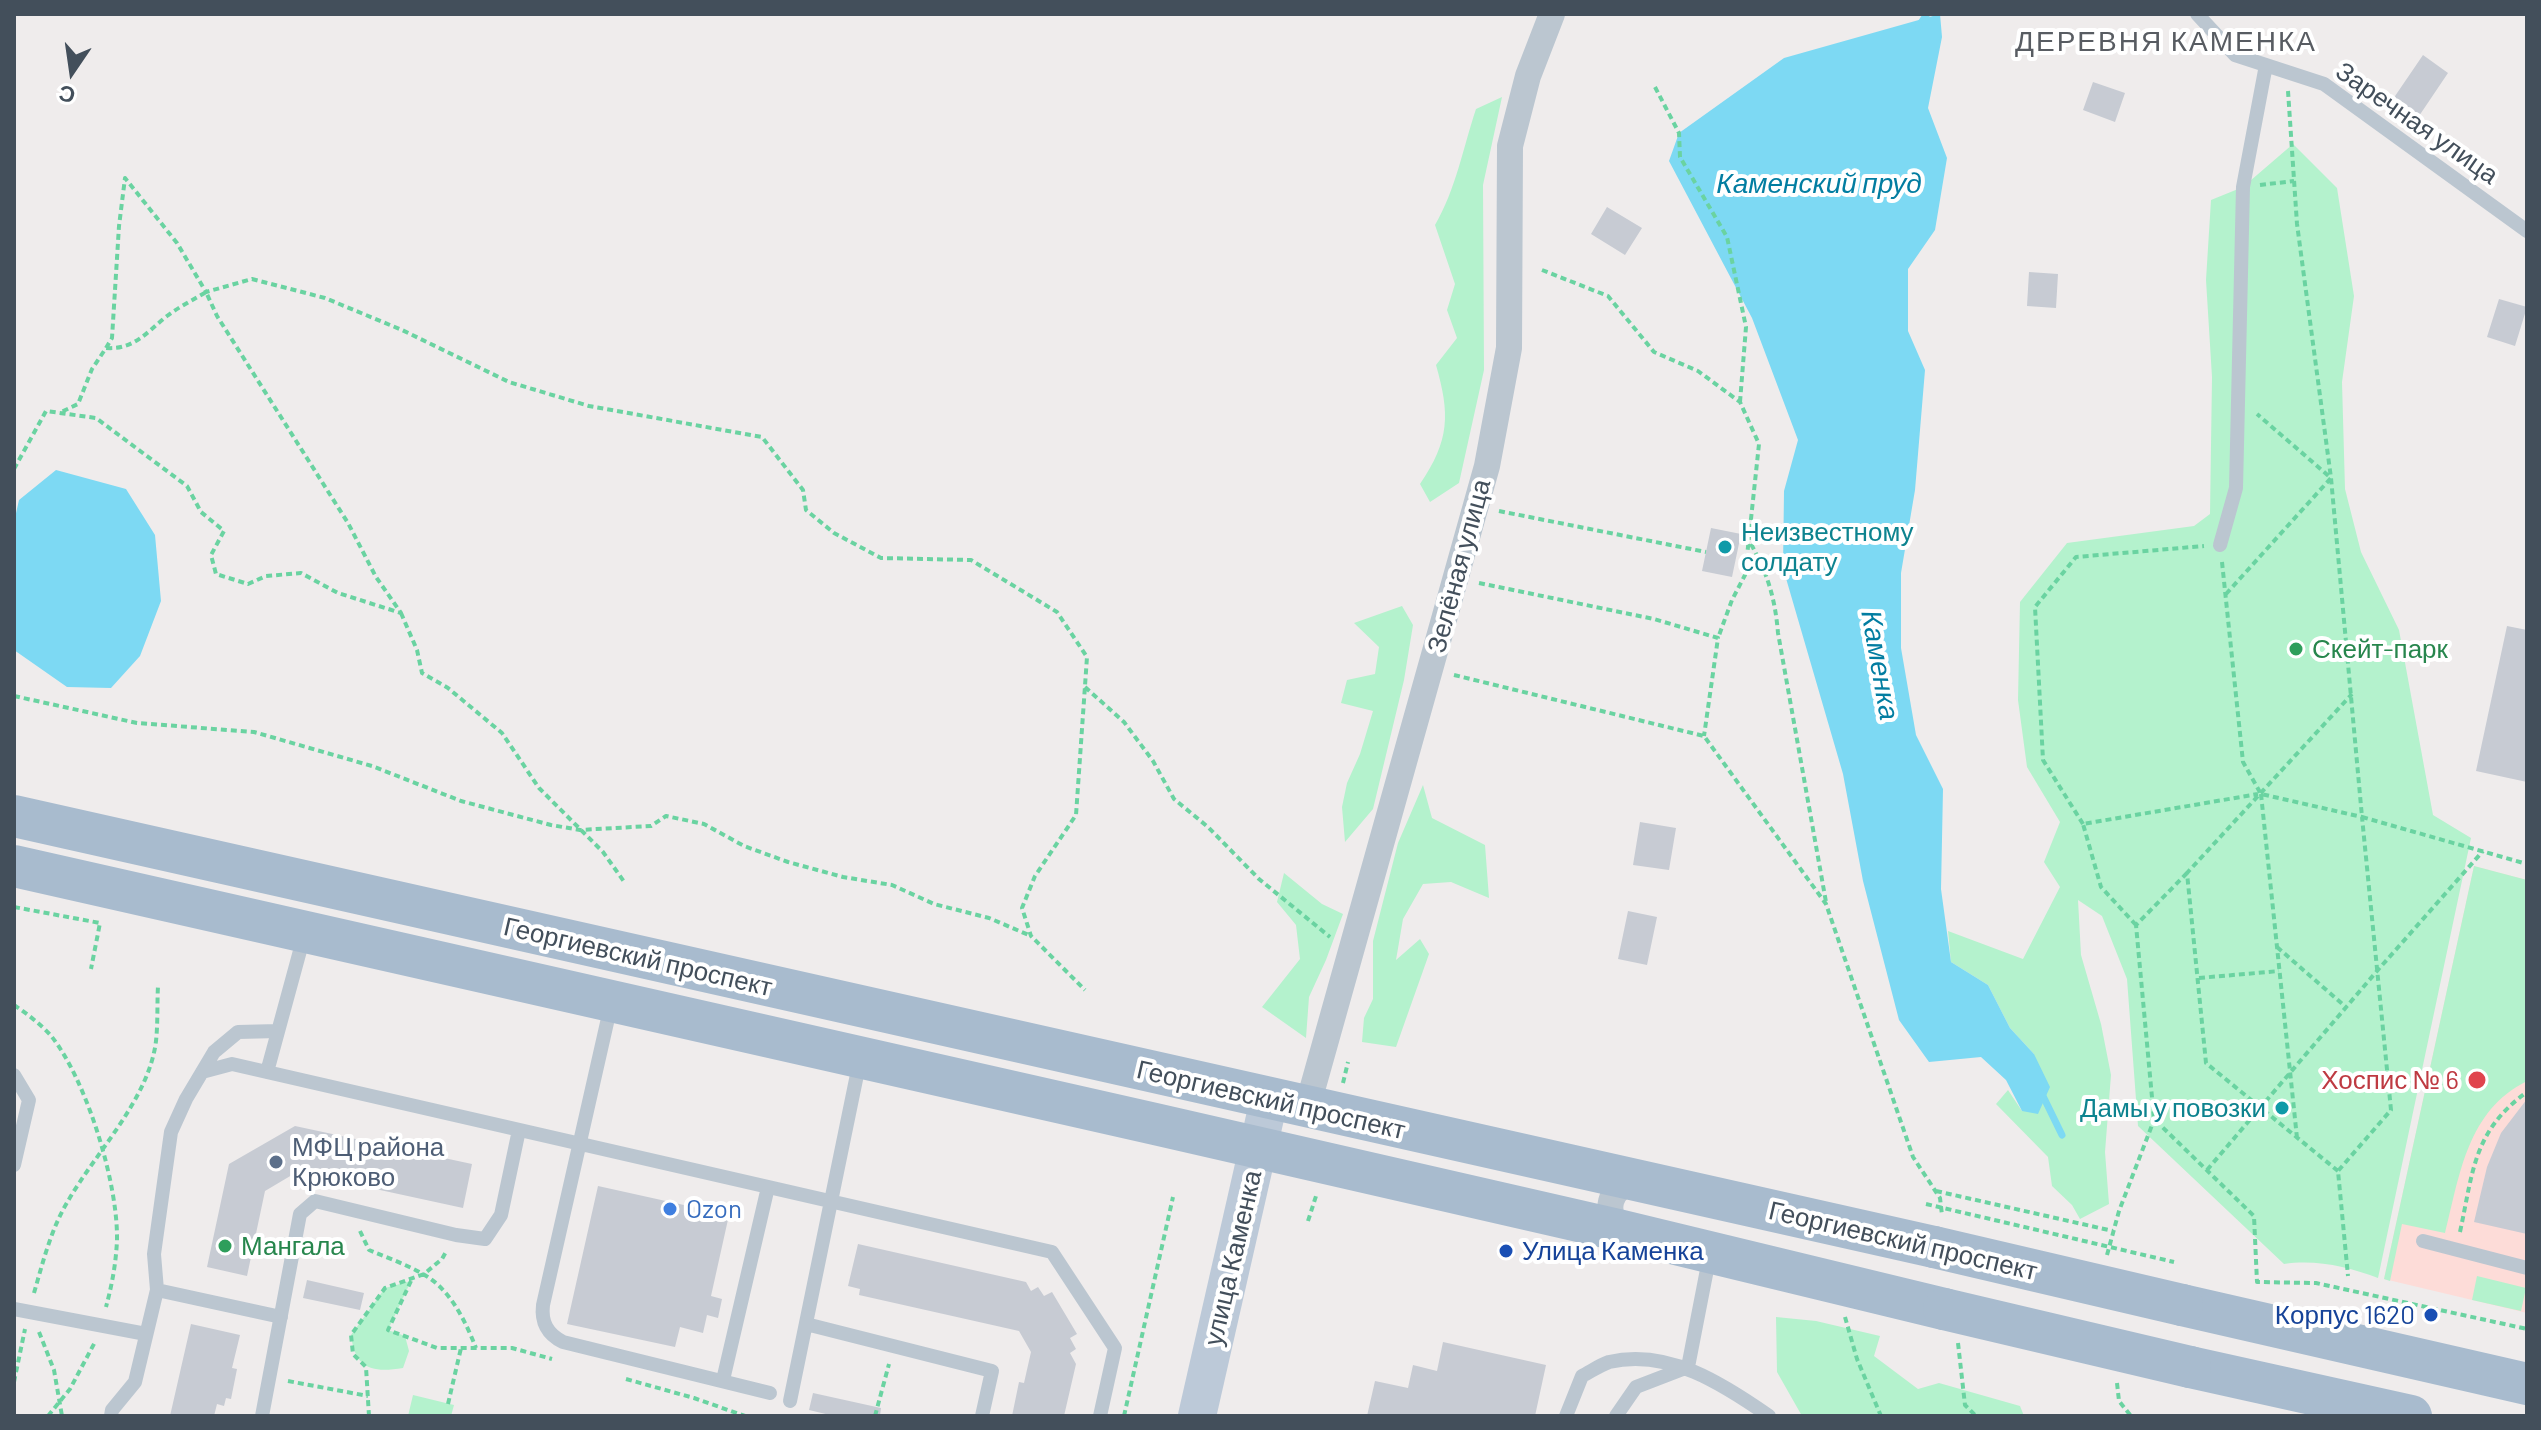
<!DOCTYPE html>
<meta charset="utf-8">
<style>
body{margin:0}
#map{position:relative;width:2541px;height:1430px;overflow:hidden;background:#efecec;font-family:Barlow,sans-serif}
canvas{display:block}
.frame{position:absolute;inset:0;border:16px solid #434f5b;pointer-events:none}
.north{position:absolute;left:32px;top:32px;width:80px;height:80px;-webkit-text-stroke:6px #fff;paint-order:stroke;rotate:193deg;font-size:22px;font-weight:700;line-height:32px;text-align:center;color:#434f5b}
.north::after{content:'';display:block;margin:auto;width:28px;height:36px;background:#434f5b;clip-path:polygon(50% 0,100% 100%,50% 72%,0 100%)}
</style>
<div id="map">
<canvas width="2541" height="1430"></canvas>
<div class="frame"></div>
<div class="north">С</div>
</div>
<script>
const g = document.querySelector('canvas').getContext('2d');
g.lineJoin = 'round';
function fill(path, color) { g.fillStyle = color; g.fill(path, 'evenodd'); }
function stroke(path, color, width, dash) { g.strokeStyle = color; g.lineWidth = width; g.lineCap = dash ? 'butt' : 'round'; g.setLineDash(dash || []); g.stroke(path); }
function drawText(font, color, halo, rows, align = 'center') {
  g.font = font + ' Barlow,sans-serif'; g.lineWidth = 8; g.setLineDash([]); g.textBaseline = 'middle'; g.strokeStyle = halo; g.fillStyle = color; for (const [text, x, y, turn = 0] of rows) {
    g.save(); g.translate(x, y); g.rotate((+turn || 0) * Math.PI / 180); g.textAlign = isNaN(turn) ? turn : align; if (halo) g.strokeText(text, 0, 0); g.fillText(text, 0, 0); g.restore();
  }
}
const medical = new Path2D(`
 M2474,866L2527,880V1313L2384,1279Z`);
const green = new Path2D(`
 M1502,97L1483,185L1484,370L1459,483L1430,502L1420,484C1450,440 1450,414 1436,365L1457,338L1447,310L1455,284L1435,225C1456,189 1463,148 1476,109Z
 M2293,144L2337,188L2354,296L2342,382L2345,489L2361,552L2399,630L2433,815L2471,838L2378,1278C2349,1267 2316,1259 2284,1264L2138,1126L2127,979L2102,916L2078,900L2081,955L2101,1024L2111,1075L2105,1152L2109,1204L2080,1219L2072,1205L2052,1186L2048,1157L1996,1104L2008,1090L2022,1111L2034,1054L2010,1028L1988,985L1951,962L1948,931L2023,959L2060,887L2044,862L2060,822L2027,767L2018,700L2020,602L2067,543L2194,526L2210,514L2212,377L2206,280L2211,200L2243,187Z
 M1402,606L1413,625L1404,680L1373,809L1345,842L1342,807L1347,783L1360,754L1373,711L1341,703L1347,680L1375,674L1379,647L1354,623Z
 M1423,785L1432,818L1485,845L1489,898L1451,882L1423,884L1403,919L1396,960L1420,939L1429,954L1396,1047L1362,1042L1364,1018L1373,999V941L1398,843Z
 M2474,866L2527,880V1081C2467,1111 2460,1174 2445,1233L2402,1224L2390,1281L2384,1279Z
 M1284,873L1322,904L1343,914L1326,960L1309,997L1306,1038L1262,1007L1300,959L1296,925L1277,902Z
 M2477,1276L2526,1288L2521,1311L2472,1300Z
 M411,1281L388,1330L405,1336L409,1351L403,1368C372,1373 355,1369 351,1335L385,1288Z
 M1776,1317L1816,1321L1880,1336L1874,1356L1918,1389L1939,1383L2020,1406L2024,1416H1802L1777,1372Z
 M413,1395L454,1405L451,1416H408Z`);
const water = new Path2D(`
 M1940,14L1942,37L1928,108L1947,158L1935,230L1908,269V331L1925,370L1915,490L1901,573V648L1916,735L1943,789L1941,889L1951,962L1988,985L2010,1028L2034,1054L2050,1087L2038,1114L2022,1111L2006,1080L1981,1057L1929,1062L1899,1020L1863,881L1843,774L1783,568L1784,491L1798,440L1752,318L1669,161L1679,133L1784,58Z
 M56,470L126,489L155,535L161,601L140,656L111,688L67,687L14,650V522L19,500Z`);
const stream = new Path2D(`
 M1919,26L1927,14
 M2042,1094L2062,1135`);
const building = new Path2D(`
 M2423,55L2448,73L2419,116L2393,99Z
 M2093,82L2125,93L2115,122L2083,110Z
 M1607,207L1642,228L1625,255L1591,234Z
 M2029,272L2058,274L2056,308L2027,306Z
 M2499,299L2527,307L2515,346L2487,337Z
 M1711,528L1741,534L1732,577L1702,571Z
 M2507,626L2527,630V782L2476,771Z
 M1640,822L1676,828L1669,870L1633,865Z
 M1628,911L1657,917L1647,965L1618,959Z
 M2527,1099V1234L2474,1222L2487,1167L2501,1133Z
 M295,1126L472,1164L463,1208L297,1172L265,1191L247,1276L207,1267L229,1164Z
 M598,1186L729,1215L711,1296L722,1299L718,1318L707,1315L703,1333L680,1327L675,1347L567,1324Z
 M858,1244L1026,1282L1031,1291L1038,1287L1044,1296L1052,1292L1077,1334L1070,1338L1076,1349L1070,1353L1076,1364L1064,1416H1012L1019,1382L1024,1383L1031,1352L1019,1331L859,1295L860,1289L848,1286Z
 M307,1280L364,1293L360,1310L303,1298Z
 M191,1324L240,1335L232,1368L237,1369L231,1399L226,1398L224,1406L217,1404L214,1416H170Z
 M1443,1342L1546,1365L1535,1416H1367L1375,1381L1408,1388L1413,1365L1437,1371Z
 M813,1393L881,1408L880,1416H834L809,1410Z`);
const path = new Path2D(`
 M1655,87L1679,133L1680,157L1727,237L1746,327L1740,402
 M2288,91L2297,224L2331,478L2362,817L2527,864
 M2260,185L2294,181
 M1542,270L1608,296L1654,352L1698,371L1740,402L1759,444L1745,575L1732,600L1718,638
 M106,348L112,338L119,226L125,178L177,243L206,292L252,279L325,298L402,330L509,382L589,406L762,437L803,490L806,510L834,533L881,558L971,560L1057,612L1087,657L1076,815L1035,876L1022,908L1031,936L1085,990
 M14,469L46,411L96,418L187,486L201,512L224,531L211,555L216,574L248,584L266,576L301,573L338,593L401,613L376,577L348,523L217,316L206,292C193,300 179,307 167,316C147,332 134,350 106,348L92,369L78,404L59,413
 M1499,511L1706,552
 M1751,544C1768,575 1775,598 1778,633L1826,902
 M2222,562L2243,762L2261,794L2362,817L2391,1110L2338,1171L2348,1276
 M1479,583L1654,619L1718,638L1704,736
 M2226,594L2331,478L2257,414
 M401,613L417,650L422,673L448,688L502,733L539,788L603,852L625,883
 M1454,675L1704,736L1826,904L1913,1157L1940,1198L1942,1215
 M1085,687L1124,722L1153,761L1174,799L1208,827L1259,879L1330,937
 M14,696L137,723L254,732L372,766L461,801L551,825L580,830L651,826L666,816L704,824L744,846L788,862L843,877L892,885L934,904L989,918L1031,936
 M2261,794L2297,1138
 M2083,824L2043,760L2035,607L2076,557L2204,546
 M2187,873L2136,925L2154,1119L2254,1216L2257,1282L2316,1283L2527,1329
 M14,907L100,923L91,969
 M2136,925L2101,887L2083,824L2258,794
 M2277,947L2347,1008
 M2199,978L2279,971
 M14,1005C26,1013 42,1025 52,1037C87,1082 118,1183 117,1240C116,1263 112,1285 106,1307
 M1343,1083L1348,1062
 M2207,1170L2377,971L2483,851
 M2338,1171L2206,1063L2187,873L2352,694
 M1936,1191L2113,1231
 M1308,1221L1317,1193
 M360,1231L369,1250C386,1257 405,1264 421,1273C449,1287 465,1320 476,1348
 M2460,1232C2473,1172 2473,1131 2527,1092
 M2107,1255L2119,1211L2154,1120
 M411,1281L388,1330L437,1348H512L552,1359
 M34,1293C43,1262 51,1229 68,1201C96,1152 149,1099 156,1041C158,1023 157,1004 158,986
 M1845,1317L1857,1359L1881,1416
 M39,1332L54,1370L62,1416
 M1958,1343L1965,1405L1976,1416
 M626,1379L694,1398L745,1416
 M288,1381L368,1396
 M14,1382L25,1329
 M2117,1383L2119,1401L2131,1416
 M448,1404L461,1348
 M48,1416L70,1389L95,1342
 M369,1416L366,1367L353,1354L351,1335L385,1288L424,1274L442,1259L447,1250
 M875,1416L889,1364
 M1124,1416L1173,1197`);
const service = new Path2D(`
 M2197,14L2235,55L2324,84L2527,231
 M2220,545L2236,488L2243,187L2266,65
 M611,1005L543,1305C541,1322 547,1334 563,1342L770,1393
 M202,1072L232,1064L1052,1252L1115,1348L1100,1416
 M267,1072L304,936
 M14,1075L29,1100L14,1165
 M2423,1241L2527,1268
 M157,1290L281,1317
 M14,1309L146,1334
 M806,1324L992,1371L982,1416
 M723,1380L768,1187
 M790,1401L860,1060
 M111,1416L112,1410L135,1382L157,1290L154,1254L171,1132L186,1099L214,1052L238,1032L278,1031
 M262,1416L300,1214L315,1201L456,1235L485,1239L501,1215L519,1130
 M1566,1416L1582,1376C1590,1372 1600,1365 1609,1362C1668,1348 1723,1384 1769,1416
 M1616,1416L1636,1387L1688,1367L1710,1254`);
const minor = new Path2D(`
 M1307,1108L1487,466L1509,348L1510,146L1528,76L1552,14
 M1618,1230C1605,1210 1608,1190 1632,1181`);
const secondary = new Path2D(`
 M1197,1416L1269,1100`);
const primary = new Path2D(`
 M14,816L1934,1247
 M14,866L1155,1124L1618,1230L1944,1309
 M2182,1305L2527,1384
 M2190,1367L2411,1416`);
const pathBridge = new Path2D(`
 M1926,1204L2174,1262`);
const primaryBridge = new Path2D(`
 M1934,1247L2182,1305
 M1944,1309L2190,1367`);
const markers = [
 [1725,547,8,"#0f9aa8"],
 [2296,649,8,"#2e9e5b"],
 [2477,1080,10,"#e0444e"],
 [2282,1108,8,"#0f9aa8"],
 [276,1162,8,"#5c6f8a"],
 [670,1209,8,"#3f7fe0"],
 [225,1246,8,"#2e9e5b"],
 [1506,1251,8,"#1a4fb4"],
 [2431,1315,8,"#1a4fb4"]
];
const streetNames = [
 ["Заречная улица",2417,123,35],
 ["Зелёная улица",1459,566,-75],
 ["Георгиевский проспект",638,957,13],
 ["Георгиевский проспект",1271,1100,13],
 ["Георгиевский проспект",1903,1241,13],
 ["улица Каменка",1233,1258,-77]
];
const cultureNames = [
 ["Неизвестному",1741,532],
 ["солдату",1741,562],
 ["Дамы у повозки",2266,1108,"right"]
];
const leisureNames = [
 ["Скейт-парк",2312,649],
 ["Мангала",241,1246]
];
const healthNames = [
 ["Хоспис № 6",2459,1080]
];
const serviceNames = [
 ["МФЦ района",292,1147],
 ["Крюково",292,1177]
];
const shopNames = [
 ["Ozon",686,1209]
];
const transitNames = [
 ["Улица Каменка",1522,1251],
 ["Корпус 1620",2415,1315,"right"]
];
const neighbourhoodNames = [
 ["ДЕРЕВНЯ КАМЕНКА",2166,42]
];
const waterNames = [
 ["Каменский пруд",1819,184],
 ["Каменка",1880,665,80]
];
fill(medical, '#fddcd8');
fill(green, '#b4f2cd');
fill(water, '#7dd9f3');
stroke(stream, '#7dd9f3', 7);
fill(building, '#c7cbd3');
stroke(path, '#6ad3a1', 4, [6, 4]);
stroke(service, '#bbc6d0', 14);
stroke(minor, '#bbc6d0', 26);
stroke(secondary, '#bcc9d8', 38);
stroke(primary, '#a8bbce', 42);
stroke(pathBridge, '#6ad3a1', 4, [6, 4]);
stroke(primaryBridge, '#a8bbce', 42);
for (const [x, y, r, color] of markers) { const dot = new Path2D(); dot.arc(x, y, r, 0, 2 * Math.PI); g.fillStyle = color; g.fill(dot); stroke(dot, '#fff', 3); }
drawText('26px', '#434f5b', '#fff', streetNames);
drawText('26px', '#0d838f', '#fff', cultureNames, 'left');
drawText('26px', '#27864d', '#fff', leisureNames, 'left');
drawText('26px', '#be3a42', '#fff', healthNames, 'right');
drawText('26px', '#4e5e75', '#fff', serviceNames, 'left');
drawText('26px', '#366cbe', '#fff', shopNames, 'left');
drawText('26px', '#164399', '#fff', transitNames, 'left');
g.letterSpacing = '2px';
drawText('28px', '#585c62', '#fff', neighbourhoodNames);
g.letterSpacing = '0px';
drawText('italic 28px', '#027da1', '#fff', waterNames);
</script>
